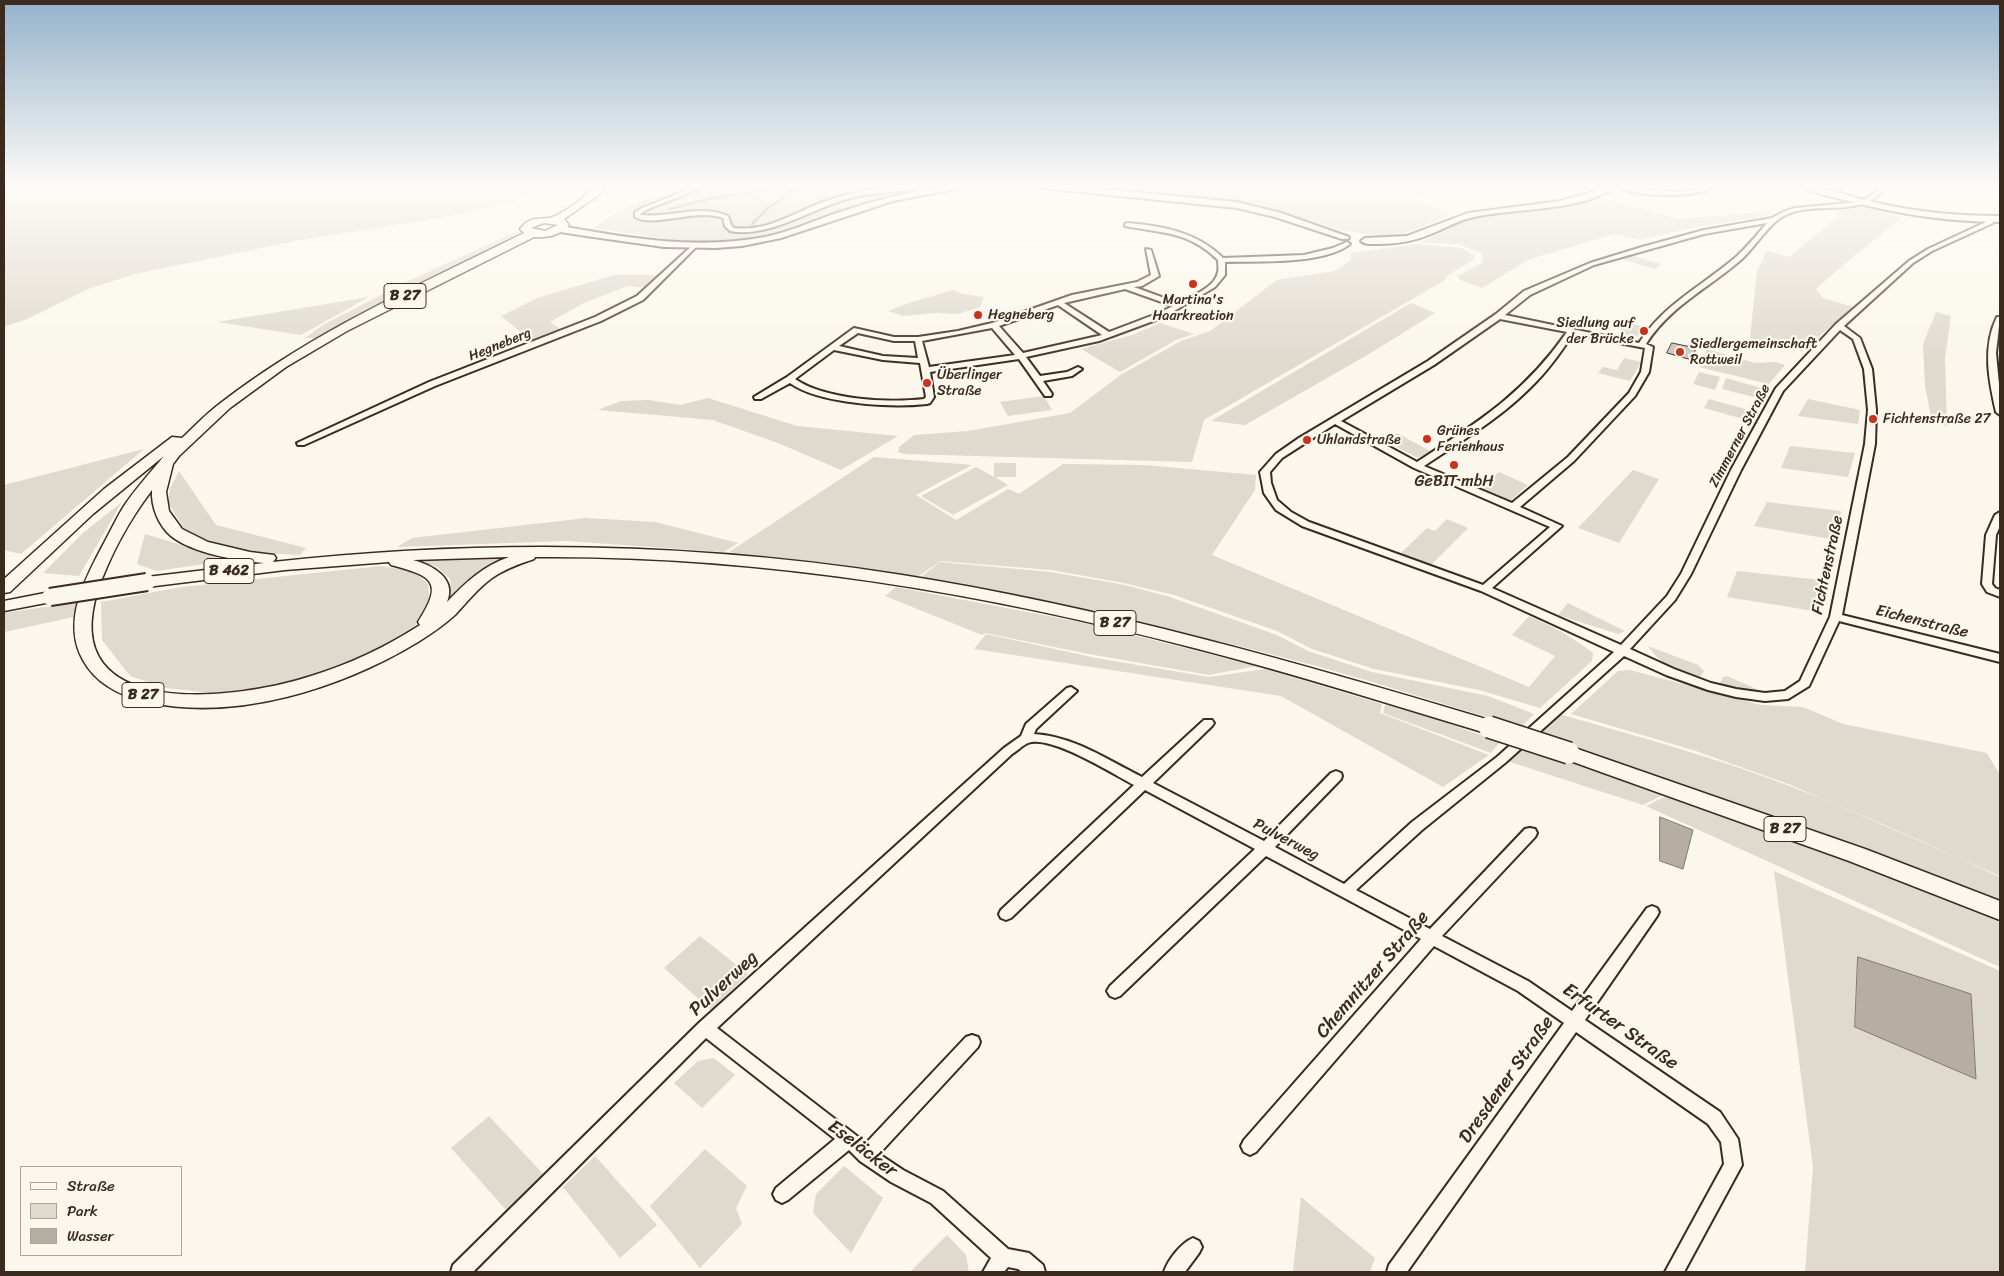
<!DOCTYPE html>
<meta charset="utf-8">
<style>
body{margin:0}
#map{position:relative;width:2004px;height:1276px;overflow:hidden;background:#fbf7ec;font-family:Sriracha,sans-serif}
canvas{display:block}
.frame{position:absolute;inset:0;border:5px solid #3b2a1e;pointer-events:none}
.legend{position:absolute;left:20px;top:1166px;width:162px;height:90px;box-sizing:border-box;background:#fbf7ec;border:1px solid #aea59a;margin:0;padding:6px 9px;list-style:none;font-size:15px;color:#3b2a1e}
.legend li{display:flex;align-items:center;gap:10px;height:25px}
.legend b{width:25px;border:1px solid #aea59a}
</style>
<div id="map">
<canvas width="2004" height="1276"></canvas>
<div class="frame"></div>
<ul class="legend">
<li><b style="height:6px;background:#fbf7ec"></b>Straße</li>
<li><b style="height:14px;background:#dfd9ce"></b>Park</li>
<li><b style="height:14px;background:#b6aea2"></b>Wasser</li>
</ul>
</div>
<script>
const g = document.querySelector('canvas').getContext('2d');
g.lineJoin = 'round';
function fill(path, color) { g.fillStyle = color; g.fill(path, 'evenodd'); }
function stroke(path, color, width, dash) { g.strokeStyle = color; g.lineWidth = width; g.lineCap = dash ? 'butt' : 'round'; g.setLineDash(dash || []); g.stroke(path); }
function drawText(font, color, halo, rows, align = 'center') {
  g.font = font + ' Sriracha,sans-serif'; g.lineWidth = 4.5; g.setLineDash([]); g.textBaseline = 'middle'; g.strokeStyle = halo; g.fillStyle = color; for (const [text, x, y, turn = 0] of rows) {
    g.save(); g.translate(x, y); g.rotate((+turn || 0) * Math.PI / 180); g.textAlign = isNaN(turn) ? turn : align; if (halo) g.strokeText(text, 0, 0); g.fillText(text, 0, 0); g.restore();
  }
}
const green = new Path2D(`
 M4,186H545L516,201L451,216L296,241L135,274L88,289L27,319L4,327Z
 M687,186H945L871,202L759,237L719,243L677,241L593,228L637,202Z
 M1091,186H1436L1417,198L1450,215L1413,231L1395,235L1377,236L1341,230L1259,205Z
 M1597,197L1679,219L1774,211L1766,216L1697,227L1641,240L1615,234L1530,259L1482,288L1460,280L1458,276L1483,262L1482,253L1458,244L1419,242L1437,235L1452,223L1483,215L1546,208Z
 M1864,207L1902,218L1853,257L1816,289L1823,298L1853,307L1810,344L1795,349L1750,338L1757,271L1767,251L1789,257L1839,216L1835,209L1846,210Z
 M513,233H517C496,252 454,268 428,281C391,299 354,318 318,338H305L323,325L398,286Z
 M1417,244L1462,248L1475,256L1473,260L1448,275L1445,280L1204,420L1192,462L904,454L898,452L899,447L914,435L968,431L1070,413L1122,374L1181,341L1210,331L1277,280L1334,271L1350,261L1351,253Z
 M1630,255L1662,264L1655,269L1620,259Z
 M614,275H660L648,288L628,286L584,303L550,322L563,331L533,342L501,316L537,298Z
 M953,290L963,294L984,297L980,307L958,314L936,313L903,316L888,311L909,303Z
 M369,297L301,335L217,322Z
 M1411,303L1435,313L1369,354L1245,425L1211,421Z
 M1936,312L1951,316L1945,358L1947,426L1932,422L1925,386L1923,344Z
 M1160,323L1194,334L1176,340L1120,372L1081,349L1132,335Z
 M1628,323L1646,327L1634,339L1615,337Z
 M1707,349L1755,363L1776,362L1785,365L1769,384L1699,367Z
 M1624,358L1641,362L1630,381L1598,373L1603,367L1617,370Z
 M1699,372L1720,377L1715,390L1693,384Z
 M1726,378L1765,389L1758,398L1722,389Z
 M1044,396L1052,410L1008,416L1000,402Z
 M708,398L797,426L898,436L841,470L778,443L713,420L598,410L621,401L649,400L680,405Z
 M1709,399L1752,411L1747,420L1704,408Z
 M1808,399L1860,410L1858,424L1798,416Z
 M1397,433L1430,451L1418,458L1383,440Z
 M1790,446L1855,453L1848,477L1781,468Z
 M144,449L21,554L4,550V485Z
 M874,457L972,465L916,495L956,520L1008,489L1019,494L1063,464L1144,465L1256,475L1255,490L1212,555L1529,687L1555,656L1512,635L1529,616C1552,626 1573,637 1593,653L1592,661L1540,708L1479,690L1374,669L1312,649L1277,631L1174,595L1124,583L1051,570L941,561L917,577L729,552Z
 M994,463H1016V477H995L1008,485L953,515L921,496L976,467L994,477Z
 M1633,470L1659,479L1619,543L1578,528Z
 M179,471L216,525L306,548L300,555L262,553L216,545L187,533L168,503L170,489Z
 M1499,472L1528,485L1509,502L1478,489Z
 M122,502L79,576L43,573L83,533Z
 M1767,502L1841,511L1836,540L1754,526Z
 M586,518L655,522L738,543L724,552L566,541L397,547L412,538Z
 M1447,519L1468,528L1430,566L1400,554L1427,528L1435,531Z
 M145,534L231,560L157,571L137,564Z
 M513,557L447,607L451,591L450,579L437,567L418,560Z
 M940,562L1051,572L1125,585L1167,596L1277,635L1308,651L1372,672L1488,696L1534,714L1521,727C1441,704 1362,677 1282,657C1162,626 1042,600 920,578Z
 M381,566L413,571L428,584L430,608L408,633L371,655L323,673L262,689L212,693L166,688L130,676L102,640L101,602L181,587Z
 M1737,571L1821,580L1814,611L1727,597Z
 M896,587L1085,623L1257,666L1209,675L1094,655L985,633L982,635L885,596Z
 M80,602L74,617L4,632V613Z
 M1568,603L1625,631L1618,634L1558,615Z
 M986,634L1096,658L1209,677L1265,669L1382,704L1380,713L1489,755L1443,787L1281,696L974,649Z
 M1648,646L1698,665L1704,671L1700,677C1682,680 1657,660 1648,646Z
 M1630,670L1761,705L1803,707L1843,724L1987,753L2000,775V876L1791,785L1696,751L1571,714L1618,671Z
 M1727,676L1761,691C1749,691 1728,693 1720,683L1723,677Z
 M1386,701L1500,742L1491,753L1383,713Z
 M1559,714C1639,737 1718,758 1795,788C1864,815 1933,846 2000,877V911L1676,786L1533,738Z
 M1528,742L1671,791L1643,805L1507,761Z
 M1674,792L2000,915V967L1646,806Z
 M1774,871L2000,971V1272H1805L1813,1167Z
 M700,936L748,974L711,1010L664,968Z
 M714,1058L735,1075L702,1108L674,1083L698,1061Z
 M489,1116L545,1176L507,1211L451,1148Z
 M705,1149L747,1186L736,1208L742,1224L700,1268L650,1206Z
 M595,1156L657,1225L620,1258L563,1187Z
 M844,1166L883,1198L851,1253L813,1213L816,1194Z
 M1301,1197L1375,1258L1370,1272H1293Z
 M947,1235L966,1255L969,1272H910Z`);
const water = new Path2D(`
 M1660,817L1693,830L1683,869L1660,861Z
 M1858,957L1971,994L1976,1079L1855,1027Z`);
const stream = new Path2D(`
 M670,209L708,199L784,186
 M752,224L767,209L798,186`);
const building = new Path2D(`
 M1672,343L1696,348L1692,360L1667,353Z`);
const street = new Path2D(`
 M698,186H707L646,210L640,214L641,215C671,218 699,204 728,216L731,225L734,228C768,232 795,212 826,201C856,191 887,186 918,186C907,192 873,193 858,196C816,205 771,239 730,231L725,226L723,218C696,208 654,228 635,217V212L642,208Z
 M1614,186L1678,192L1716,186C1695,199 1636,197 1614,186Z
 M1881,186H1888C1860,220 1824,200 1788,214C1770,221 1757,245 1742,259C1709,288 1670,306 1646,344L1653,347L1649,372L1635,396L1574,461L1520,507L1562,526L1492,588L1621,645L1667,596L1681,574L1731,470L1776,388L1836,324L1909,261L1928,249L1986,222L1983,219L1986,217L1993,221V223L1932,251L1913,263L1844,326L1860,338L1872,369L1876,410L1875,444L1842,615L2000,654V662L1839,621L1809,686L1788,699L1765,701L1736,697L1708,690L1666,675L1624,656L1505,763L1422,830L1356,890L1430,929L1525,829L1530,828L1535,829L1537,833L1535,837L1442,936L1528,981L1572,1011L1647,908L1652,906L1657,908L1659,912L1657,916L1585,1020L1720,1112L1738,1139L1742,1165L1684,1272H1665L1724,1164L1721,1142L1708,1124L1576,1032L1407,1272H1387L1389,1265L1564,1023L1518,991L1434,946L1256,1152L1250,1155L1244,1152L1241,1146L1244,1140L1421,939L1266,856L1120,996L1115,998L1110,996L1107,991L1110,986L1255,849L1145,790L1011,918L1006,920L1001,918L999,914L1001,910L1134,785C1113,774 1050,734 1028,743C1023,745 1017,751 1012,754L717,1028L866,1143L966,1037L972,1035L978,1037L980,1042L978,1047L879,1154L903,1170L943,1191L1008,1249L1029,1253L1043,1265L1045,1272H1022L1018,1269L1008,1267L1004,1272H983L991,1258L931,1203L891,1182L860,1161L849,1150L788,1200L782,1203L776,1200L773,1194L776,1188L835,1139L706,1038L473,1272H451L453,1265L699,1023L1004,748L1021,736L1026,724L1067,688L1071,687L1077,691L1036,729L1034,734C1073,736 1108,760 1142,777L1204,720H1212L1214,723L1212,726L1153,783L1264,841L1331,773L1336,771L1341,773L1342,776L1341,779L1275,847L1344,884L1412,822L1497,757L1614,652L1481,591L1302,526L1276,510L1264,493L1260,472L1276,454L1299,438L1428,361L1496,314L1524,291L1590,263L1642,247L1704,230L1772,218L1783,212L1795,208L1859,202L1871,196ZM1767,223C1757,235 1748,246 1736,257C1702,286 1664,304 1639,343L1505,315L1530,295L1594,265L1704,234ZM1500,319L1567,332C1524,394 1478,422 1417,462L1341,421L1434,365ZM1840,330L1853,339L1864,369L1868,410L1865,444L1830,617L1800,681L1785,691L1765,693L1736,689L1711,683L1674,669L1630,649L1675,600L1691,574L1741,470L1783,391ZM1573,334L1645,348L1641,372L1629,393L1568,457L1512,503L1424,466C1460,442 1499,419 1530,388C1547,372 1560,353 1573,334ZM1335,424L1414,468L1550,527L1483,585L1309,522L1291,512L1277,500L1271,483L1270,472L1282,458Z
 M1127,223C1163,226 1197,232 1223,258L1304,255L1333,248L1347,242L1350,244C1324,265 1257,261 1225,262V275L1215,287L1164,317L1099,341L1026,357L1040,376L1067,372L1078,367L1082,369L1072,376L1043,381L1052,394L1051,396H1045L1019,359L930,372L934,397L930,403L927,404C891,408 819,404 790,383L761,399H755L754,397L787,377L854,328L894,337H918L958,331L992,323L1072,295L1137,282L1151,275L1146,249L1151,250L1159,276L1142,286L1134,287L1178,303C1190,297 1215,288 1218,272C1219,269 1218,264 1218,260C1189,231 1161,233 1125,226V224ZM1125,289L1173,306L1159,313L1109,332L1064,303ZM1058,305L1102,335L1023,353L999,326ZM992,328L1015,355L929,367L922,341ZM858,333L894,341H915L918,358L883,356L839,346ZM834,350L883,360L920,363L926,397L924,399C889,403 825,400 795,379Z
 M694,244L696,245V247L643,300L601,321L435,386L304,445H298L297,443L429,382L595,317L637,296Z
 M1997,317H2000L1996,353L2000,394V415L1996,412C1989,381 1982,347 1997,317Z
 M2000,512V526L1996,535L1992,584L1995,588L2000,590V597L1987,592L1982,584L1986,535L1995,515Z
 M1193,1238L1199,1241L1202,1247L1199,1253L1185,1272H1164C1168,1260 1181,1243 1193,1238Z`);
const secondary = new Path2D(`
 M945,186H971L893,201L781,238L742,246L716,248L664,247L586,236L560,232L556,229L560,226C628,238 696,250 765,237C790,232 813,221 837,213C872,201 908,192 945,186Z
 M1037,186H1069L1237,202L1281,213L1349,237L1348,239H1342L1275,217L1237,208L1041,188Z
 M1605,186H1616C1582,213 1512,207 1470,218C1457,221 1444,229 1431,234C1415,241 1397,244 1379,244C1372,244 1365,245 1361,241L1365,238L1407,236L1468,213L1560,201L1592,192Z
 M1801,186C1826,186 1852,198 1877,203C1917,212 1958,216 2000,216V222C1945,222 1891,213 1837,198C1826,195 1811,193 1801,186Z`);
const primary = new Path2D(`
 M596,186H606L596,197L564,219L569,225C561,235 547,238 534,237L347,331L286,367L230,408L179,456L173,464L166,492L169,511L182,529L208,542L250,552L274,555L276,558L273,562C481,539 694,542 902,575C1104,607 1300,663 1496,722L1499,727L1496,732L1489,734C1392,705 1296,674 1198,649C981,592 760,555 535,557L534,559C519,564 505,569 492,578C478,588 467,602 455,615C444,625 431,634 418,642C342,688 236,722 147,702C121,696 96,684 83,660C61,621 86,577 104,543C111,530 117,517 124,506C136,488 151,472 164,456L93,514L10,592L4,593V579L104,489L172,437L182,438C195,426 208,412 222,402C314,331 421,284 524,233L520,229C532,213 543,222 555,216C569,209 585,197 596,186ZM544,223L558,225L545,231L531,228ZM152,490C151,506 158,525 171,536C192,553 238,561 264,563L147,577L141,578L139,582L141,586L147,587L285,570L389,562L391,565C433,576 444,582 418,622L420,625C386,647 350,664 311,676C238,700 55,723 98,590C110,555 130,519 152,490ZM509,557C483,566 466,582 447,602C457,578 432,565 413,560Z
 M50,592L56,593L58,597L56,601L4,611V601Z
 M1569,746L1865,849L2000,901V920L1849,861L1562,758L1559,753L1562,748Z`);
const primaryBridgeFar1 = new Path2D(`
 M50,597L147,582`);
const primaryBridge = new Path2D(`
 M1489,727L1569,753`);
const markers = [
 [1193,284,5,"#c8321e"],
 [978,315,5,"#c8321e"],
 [1644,331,5,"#c8321e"],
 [1680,352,5,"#c8321e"],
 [927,383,5,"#c8321e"],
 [1873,419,5,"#c8321e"],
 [1427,439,5,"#c8321e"],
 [1307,440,5,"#c8321e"],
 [1454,465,5,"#c8321e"]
];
const farPoinames = [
 ["Martina's",1193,300,"center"],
 ["Haarkreation",1193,316,"center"],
 ["Hegneberg",988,315],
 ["Siedlung auf",1634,323,"right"],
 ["der Brücke",1634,339,"right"],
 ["Siedlergemeinschaft",1690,344],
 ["Rottweil",1690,360],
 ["Überlinger",937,375],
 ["Straße",937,391],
 ["Fichtenstraße 27",1883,419],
 ["Grünes",1437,431],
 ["Ferienhaus",1437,447],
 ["Uhlandstraße",1317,440]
];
const farStreetnames = [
 ["Hegneberg",500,345,-22],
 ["Zimmerner Straße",1740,436,-62]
];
const shields = [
 [405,296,42],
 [229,571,50],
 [1115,623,42],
 [143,695,42],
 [1785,829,42]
];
const shieldNames = [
 ["B 27",405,296],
 ["B 462",229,571],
 ["B 27",1115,623],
 ["B 27",143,695],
 ["B 27",1785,829]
];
const poiNames = [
 ["GeBIT mbH",1454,482]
];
const streetNames = [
 ["Fichtenstraße",1828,565,-78],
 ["Eichenstraße",1922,622,14],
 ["Pulverweg",1286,840,28]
];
const nearStreetnames = [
 ["Chemnitzer Straße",1373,975,-49],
 ["Pulverweg",724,984,-43],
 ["Erfurter Straße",1620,1027,35],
 ["Dresdener Straße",1507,1080,-55],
 ["Eseläcker",862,1149,37]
];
fill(green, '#dfd9ce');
fill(water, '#b6aea2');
stroke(water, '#85796d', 1);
stroke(stream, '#85796d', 2.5);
fill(building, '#ccc4b9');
stroke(building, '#3b2a1e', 1);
stroke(street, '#3b2a1e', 4);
stroke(secondary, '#3b2a1e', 4);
stroke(primary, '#3b2a1e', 3);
fill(street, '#fbf7ec');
fill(secondary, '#fbf7ec');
fill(primary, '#fbf7ec');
stroke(primaryBridgeFar1, '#3b2a1e', 20, []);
stroke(primaryBridge, '#3b2a1e', 24, []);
stroke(primaryBridgeFar1, '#fbf7ec', 16);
stroke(primaryBridge, '#fbf7ec', 21);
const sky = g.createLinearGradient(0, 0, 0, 365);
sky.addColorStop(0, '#94b2cc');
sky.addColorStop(0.51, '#fdfbf6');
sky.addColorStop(1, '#fdfbf600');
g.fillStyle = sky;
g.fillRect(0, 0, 2004, 365);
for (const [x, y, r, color] of markers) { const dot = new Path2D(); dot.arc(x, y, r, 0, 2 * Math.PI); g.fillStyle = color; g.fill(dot); stroke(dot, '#fbf7ec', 2); }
drawText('14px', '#3b2a1e', '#fbf7ec', farPoinames, 'left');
drawText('14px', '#3b2a1e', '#fbf7ec', farStreetnames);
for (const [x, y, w] of shields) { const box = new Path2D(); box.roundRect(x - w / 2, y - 12.5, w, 25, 4); g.fillStyle = '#fbf7ec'; g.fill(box); stroke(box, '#3b2a1e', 1); }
drawText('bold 15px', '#3b2a1e', null, shieldNames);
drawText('16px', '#3b2a1e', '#fbf7ec', poiNames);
drawText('16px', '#3b2a1e', '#fbf7ec', streetNames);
drawText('19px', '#3b2a1e', '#fbf7ec', nearStreetnames);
</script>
